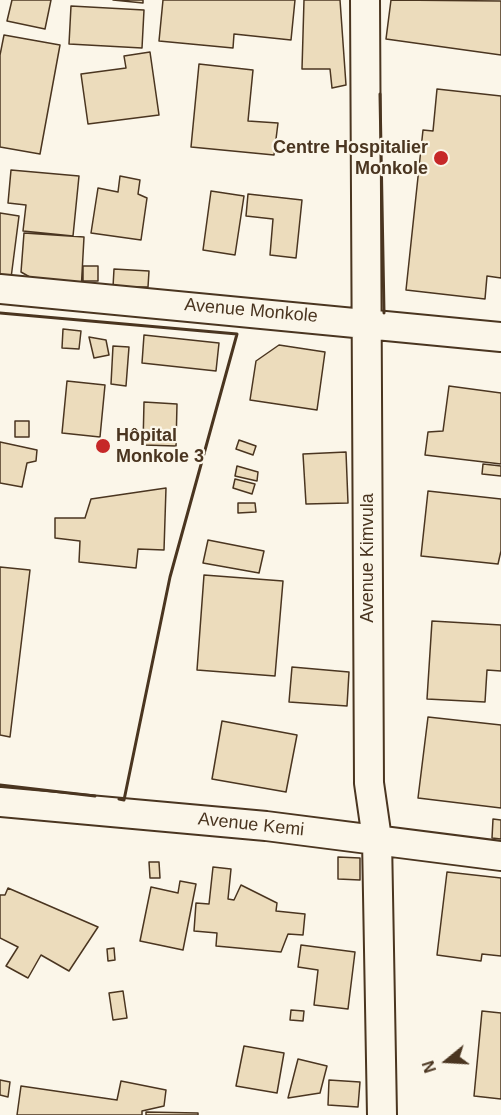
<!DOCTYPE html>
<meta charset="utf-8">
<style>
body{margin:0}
#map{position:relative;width:501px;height:1115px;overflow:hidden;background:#fbf6e9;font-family:Helvetica,sans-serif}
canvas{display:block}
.north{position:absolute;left:417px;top:1031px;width:60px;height:60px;-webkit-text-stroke:4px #fbf6e9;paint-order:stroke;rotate:252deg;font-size:16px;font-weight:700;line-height:24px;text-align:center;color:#4a3520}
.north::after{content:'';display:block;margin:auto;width:21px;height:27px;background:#4a3520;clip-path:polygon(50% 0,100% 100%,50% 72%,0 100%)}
</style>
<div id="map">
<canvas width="501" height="1115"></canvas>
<div class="north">N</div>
</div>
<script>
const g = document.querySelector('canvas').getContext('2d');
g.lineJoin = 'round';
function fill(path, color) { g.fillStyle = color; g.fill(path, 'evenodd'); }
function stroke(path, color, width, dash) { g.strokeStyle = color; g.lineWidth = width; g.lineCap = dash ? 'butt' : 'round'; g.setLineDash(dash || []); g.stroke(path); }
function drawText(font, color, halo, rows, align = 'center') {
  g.font = font + ' Helvetica,sans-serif'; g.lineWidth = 4.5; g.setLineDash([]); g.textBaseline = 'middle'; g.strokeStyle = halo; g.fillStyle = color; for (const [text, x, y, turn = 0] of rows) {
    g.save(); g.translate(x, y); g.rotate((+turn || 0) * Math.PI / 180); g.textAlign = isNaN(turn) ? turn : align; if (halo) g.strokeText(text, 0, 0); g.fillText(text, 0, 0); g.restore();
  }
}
const building = new Path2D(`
 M12,0H51L45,29L7,21Z
 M113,0H143V3Z
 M163,0H295L291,40L234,34L233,48L159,41Z
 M304,0H340L346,85L332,88L330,69H302Z
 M391,0L501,1V55L386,39Z
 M71,6L144,10L142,48L69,44Z
 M4,35L60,45L40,154L0,147V55Z
 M150,52L159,115L88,124L81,74L126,68L124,56Z
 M199,64L253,70L248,121L278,123L274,155L191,147Z
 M437,89L501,96V278L487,276L485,299L406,290L423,130L433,131Z
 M11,170L79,176L73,236L23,231L26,205L8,203Z
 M120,176L140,180L138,194L147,198L141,240L91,233L98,188L118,192Z
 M211,191L244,196L235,255L203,250Z
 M248,194L302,200L296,258L270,255L273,219L246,216Z
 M0,213L19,216L11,278L0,276Z
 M24,233L84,237L81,292L35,280L21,272Z
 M83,266H98V281H83Z
 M114,269L149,271L148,287H113Z
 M63,329L81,331L79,349L62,348Z
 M144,335L219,343L216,371L142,363Z
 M89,337L106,340L109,355L94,358Z
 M279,345L325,352L317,410L250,400L256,361Z
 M113,346L129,347L126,386L111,384Z
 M67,381L105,385L100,437L62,433Z
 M449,386L501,393V464L425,455L428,432L443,431Z
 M144,402L177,404L176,446L143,445Z
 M15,421H29V437H15Z
 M239,440L256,446L253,455L236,449Z
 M0,442L37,450L36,461L27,463L22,487L0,483Z
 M346,452L348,503L306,504L303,454Z
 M483,464L501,466V476L482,474Z
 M237,466L258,472L257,481L235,476Z
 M235,479L255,484L252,494L233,488Z
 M166,488L164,550L138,549L136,568L79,562L80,541L55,538V518H85L91,499Z
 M428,491L501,499V551L498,564L421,556Z
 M238,503H255L256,512L238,513Z
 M208,540L264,551L259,573L203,563Z
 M0,567L30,570L10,737L0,735Z
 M204,575L283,581L275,676L197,670Z
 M432,621L501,625V671L487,670L485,702L427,699Z
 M292,667L349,672L347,706L289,702Z
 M428,717L501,725V808L418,798Z
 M222,721L297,735L286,792L212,779Z
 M493,819L501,820V839L492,838Z
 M338,857L360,858V880L338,879Z
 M149,862H159L160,878H150Z
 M213,867L231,869L228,899L234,900L241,885L277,903L276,911L305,914L303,935L288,934L281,952L216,946L217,933L194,931L196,903L209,904Z
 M447,872L501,878V956L482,954L481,961L437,955Z
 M180,881L196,884L183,950L140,941L151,887L178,893Z
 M8,888L98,927L69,971L41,955L28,978L6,966L18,947L0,938V895H5Z
 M301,945L355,952L348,1009L314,1005L318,970L298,967Z
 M114,948L115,960L108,961L107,949Z
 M123,991L127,1018L113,1020L109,993Z
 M291,1010L304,1011L303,1021L290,1020Z
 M482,1011L501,1013V1099L474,1096Z
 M244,1046L284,1053L277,1093L236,1086Z
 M298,1059L327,1066L320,1093L288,1098Z
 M0,1080L10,1082L8,1097L0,1095Z
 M329,1080L360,1082L358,1107L328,1105Z
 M121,1081L166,1090L164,1106L142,1111V1115H17L21,1086L117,1100Z
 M146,1112L198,1113V1115H146Z`);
const street = new Path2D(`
 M365,0L369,783L377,839L382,1115
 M0,289L501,337
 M0,802L266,826L501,856`);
const wall = new Path2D(`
 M380,94L384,313
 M0,313L237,334L170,577L124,800L119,799
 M0,785L95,796`);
const markers = [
 [441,158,8,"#c62828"],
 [103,446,8,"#c62828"]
];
const poiNames = [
 ["Centre Hospitalier",428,148],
 ["Monkole",428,169],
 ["Hôpital",116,436,"left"],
 ["Monkole 3",116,457,"left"]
];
const streetNames = [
 ["Avenue Monkole",251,311,5],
 ["Avenue Kimvula",368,558,-90],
 ["Avenue Kemi",251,825,6]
];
fill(building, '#ecdcbc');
stroke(building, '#4a3520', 1.5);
stroke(street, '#4a3520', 32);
stroke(street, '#fbf6e9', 28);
stroke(wall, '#4a3520', 3);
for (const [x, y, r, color] of markers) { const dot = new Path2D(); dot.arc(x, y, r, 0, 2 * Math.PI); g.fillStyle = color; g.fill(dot); stroke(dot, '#fbf6e9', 2); }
drawText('bold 18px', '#4a3520', '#fbf6e9', poiNames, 'right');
drawText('18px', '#4a3520', '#fbf6e9', streetNames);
</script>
